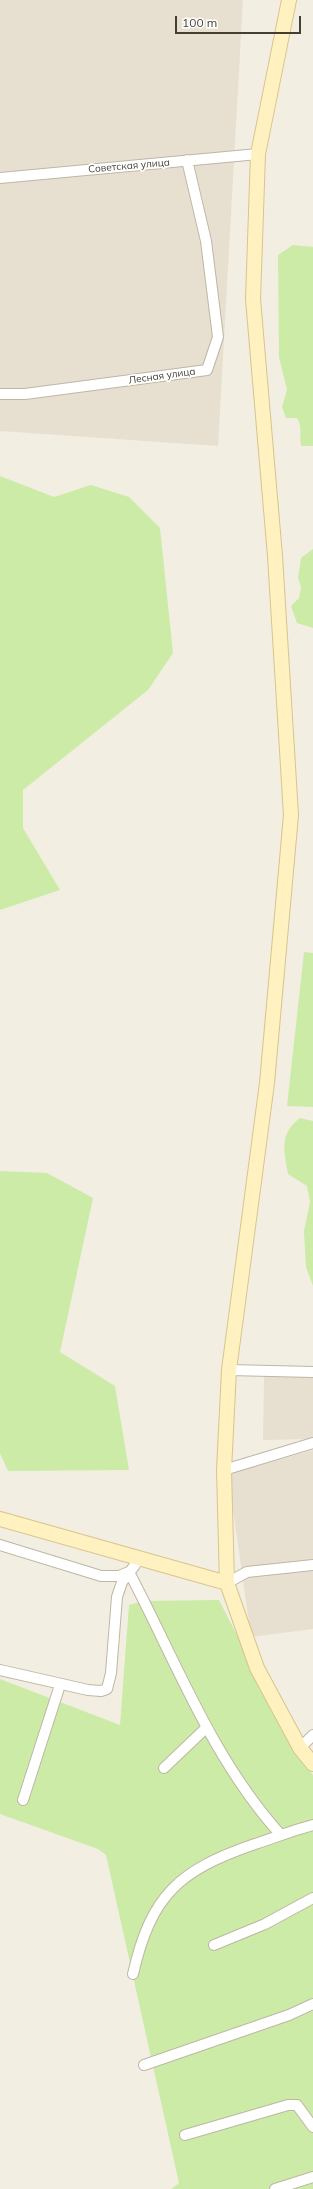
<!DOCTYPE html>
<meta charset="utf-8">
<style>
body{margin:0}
#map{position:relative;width:313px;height:2189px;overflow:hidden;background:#f3eee2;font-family:Mulish,sans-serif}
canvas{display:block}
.scale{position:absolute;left:175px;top:16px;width:126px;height:18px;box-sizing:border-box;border:2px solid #453e32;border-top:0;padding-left:5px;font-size:12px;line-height:14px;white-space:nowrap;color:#453e32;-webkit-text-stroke:3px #fff;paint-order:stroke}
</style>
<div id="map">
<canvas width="313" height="2189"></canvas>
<div class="scale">100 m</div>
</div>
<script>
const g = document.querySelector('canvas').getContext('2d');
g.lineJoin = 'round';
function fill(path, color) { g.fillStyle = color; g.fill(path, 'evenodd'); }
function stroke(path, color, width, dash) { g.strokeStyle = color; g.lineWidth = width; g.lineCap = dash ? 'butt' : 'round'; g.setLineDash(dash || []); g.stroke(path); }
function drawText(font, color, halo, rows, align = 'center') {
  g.font = font + ' Mulish,sans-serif'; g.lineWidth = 3.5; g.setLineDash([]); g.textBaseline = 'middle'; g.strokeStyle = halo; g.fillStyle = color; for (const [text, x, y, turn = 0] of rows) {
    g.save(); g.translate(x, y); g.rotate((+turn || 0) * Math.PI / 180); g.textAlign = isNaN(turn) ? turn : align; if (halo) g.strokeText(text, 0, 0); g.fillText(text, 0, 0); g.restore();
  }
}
const residential = new Path2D(`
 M0,0H243L218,446L0,431Z
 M264,1375L313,1377V1439L263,1440Z
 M313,1450V1629L251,1637L228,1474Z`);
const green = new Path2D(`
 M293,245L313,247V446H301C299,434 303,429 297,418H286L282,407L287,390L279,357L278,255Z
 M0,476L54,497L91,485L129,497L160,528L173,653L148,690L23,790V828L60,890L0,910Z
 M313,549V628L297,623L291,606L299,598L301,587L298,578L301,558Z
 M304,952L313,953V1107L287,1106Z
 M300,1118L313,1121V1286L306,1267L304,1231L310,1202L307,1186L288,1174C284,1150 279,1134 300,1118Z
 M0,1171L47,1173L93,1198L60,1352L115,1386L129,1470L8,1471L0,1453Z
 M219,1600L296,1751L313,1775V2189H171L179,2183L106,1855L98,1849L0,1814V1679L120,1725L129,1605L143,1601Z`);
const street = new Path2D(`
 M0,178L258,154
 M0,394H25L207,370L218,337L206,241L187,160
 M229,1370L313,1372
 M224,1470L313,1443
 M0,1545L101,1576H119L129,1572C176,1661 212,1759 281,1835
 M227,1583L247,1572L313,1565
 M0,1670L88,1690L101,1691L107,1689L111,1673L117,1597L122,1582L135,1565L138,1557
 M300,1748L313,1735
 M164,1768L206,1728
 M23,1800L60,1685
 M214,1945L265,1924L313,1898
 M133,1974C151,1895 179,1870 255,1844C274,1838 293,1830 313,1825
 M144,2065L289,2015L313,2004
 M185,2135L288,2105H297L313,2127
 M275,2189L313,2177`);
const secondary = new Path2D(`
 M289,0L258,154L253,299L275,556L291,815L267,1083L229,1370L224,1470L227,1583L257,1668L300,1748L313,1764
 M0,1519L227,1583`);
const streetNames = [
 ["Советская улица",129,166,-5],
 ["Лесная улица",162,376,-8]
];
fill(residential, '#e7e0d0');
fill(green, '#cbeba7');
stroke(street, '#bfb6a4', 12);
stroke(secondary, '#d7c58d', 16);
stroke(street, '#fff', 10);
stroke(secondary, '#fff1c0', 14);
drawText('10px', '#453e32', '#fff', streetNames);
</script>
